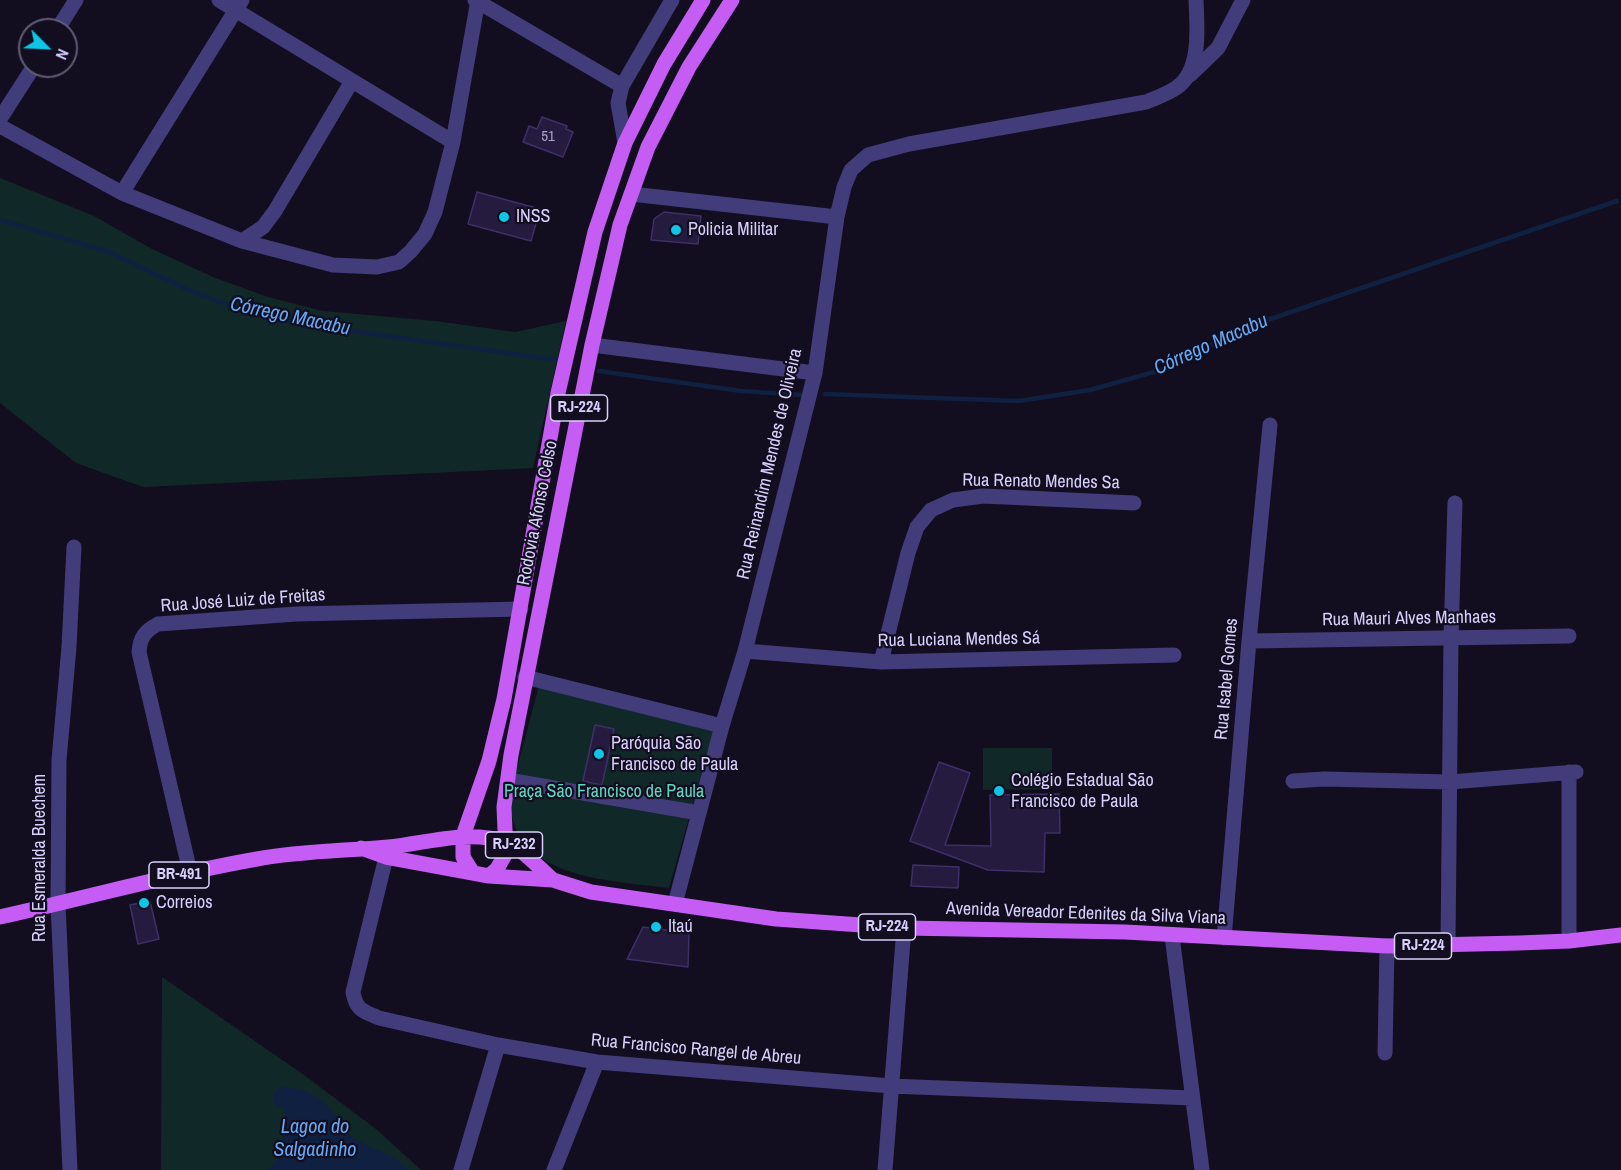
<!DOCTYPE html>
<meta charset="utf-8">
<style>
body{margin:0}
#map{position:relative;width:1621px;height:1170px;overflow:hidden;background:#120e1f;font-family:"Archivo Narrow",sans-serif}
canvas{display:block}
.north{position:absolute;left:18px;top:18px;width:60px;height:60px;box-sizing:border-box;background:#120e1f;border:2px solid #615b77;border-radius:50%;rotate:114deg;font-size:16px;font-weight:700;line-height:24px;text-align:center;color:#d7cffc}
.north::after{content:'';display:block;margin:auto;width:21px;height:27px;background:#0fc5e7;clip-path:polygon(50% 0,100% 100%,50% 72%,0 100%)}
</style>
<div id="map">
<canvas width="1621" height="1170"></canvas>
<div class="north">N</div>
</div>
<script>
const g = document.querySelector('canvas').getContext('2d');
g.lineJoin = 'round';
function fill(path, color) { g.fillStyle = color; g.fill(path, 'evenodd'); }
function stroke(path, color, width, dash) { g.strokeStyle = color; g.lineWidth = width; g.lineCap = dash ? 'butt' : 'round'; g.setLineDash(dash || []); g.stroke(path); }
function drawText(font, color, halo, rows, align = 'center') {
  g.font = font + ' "Archivo Narrow",sans-serif'; g.lineWidth = 4.5; g.setLineDash([]); g.textBaseline = 'middle'; g.strokeStyle = halo; g.fillStyle = color; for (const [text, x, y, turn = 0] of rows) {
    g.save(); g.translate(x, y); g.rotate((+turn || 0) * Math.PI / 180); g.textAlign = isNaN(turn) ? turn : align; if (halo) g.strokeText(text, 0, 0); g.fillText(text, 0, 0); g.restore();
  }
}
const green = new Path2D(`
 M0,178L94,216L152,249L213,277L268,297L323,311L435,321L515,332L566,321L533,468L143,487L76,463L0,403Z
 M539,686L714,730L669,888C609,880 503,879 511,792C512,782 516,771 519,761C526,736 532,711 539,686Z
 M983,748H1052V789L983,790Z
 M162,977L304,1075L376,1129L421,1170H161Z`);
const water = new Path2D(`
 M283,1086C295,1089 307,1090 318,1098C334,1108 340,1129 356,1139C373,1151 394,1153 408,1170H268L281,1156L285,1144L281,1130L286,1110L274,1103V1094Z`);
const stream = new Path2D(`
 M0,220L109,252L191,291L250,313L317,326L557,360
 M599,371L741,391L804,395
 M825,394L1019,401L1090,390L1168,368L1241,329L1617,201`);
const building = new Path2D(`
 M542,117L567,126L566,129L573,132L563,157L523,142L529,126L537,129Z
 M477,192L540,209L531,241L468,224Z
 M664,212L701,216L698,244L651,240L654,219Z
 M595,725L614,729L602,785L583,781Z
 M939,762L970,773L945,845L991,846L990,795L1059,794L1060,833H1045L1044,872L988,870L910,841Z
 M913,865L959,867L958,888L911,886Z
 M150,901L159,939L138,944L130,905Z
 M643,927L689,933L688,967L627,959Z`);
const street = new Path2D(`
 M219,0L453,142
 M475,0L622,86
 M57,30L76,0
 M1190,75L1218,48L1243,0
 M0,119L34,66
 M0,126L122,193L242,241L333,265L377,267L399,262L411,251L425,234L435,212L453,142L478,0
 M625,143L618,103L622,86L672,0
 M122,193L242,0
 M631,194L837,217
 M242,241L263,227L275,211L352,81
 M592,345L815,373
 M1249,641L1569,636
 M745,651L881,662L1174,655
 M881,662L908,553L917,527L931,510L953,500L983,496L1134,503
 M525,677L722,726
 M508,780L699,813
 M1293,781L1324,779L1450,782L1576,772
 M386,857L353,992C356,1010 363,1011 379,1018L498,1045L597,1062L891,1086L1192,1098
 M190,872L139,652C140,637 145,631 158,624L296,614L521,609
 M675,904L722,726L745,651L815,373L837,217L844,187L851,170L868,155L909,144L1146,102C1156,98 1167,94 1176,88C1202,71 1197,26 1196,0
 M1172,936L1202,1170
 M1224,938L1249,641L1270,425
 M1569,941V772
 M1448,945L1451,638L1455,503
 M1385,1053L1387,946
 M70,1170L58,904L59,760L69,647L74,547
 M461,1170L498,1045
 M554,1170L597,1062
 M885,1170L904,928`);
const primary = new Path2D(`
 M361,848L386,857L489,876L553,880L591,892L776,919L904,928L1125,932L1387,946L1519,943L1569,941L1621,935
 M473,873L463,857V836L489,761L504,699L558,393L595,232L625,143L664,64L703,0
 M489,876L497,869L506,853L504,807L511,755L592,345L620,225L648,147L689,67L732,0
 M0,917C86,898 170,874 257,859C300,851 344,851 388,847C427,843 465,830 504,841C519,845 540,869 553,880`);
const markers = [
 [504,217,6,"#0fc5e7"],
 [676,230,6,"#0fc5e7"],
 [599,754,6,"#0fc5e7"],
 [999,791,6,"#0fc5e7"],
 [144,903,6,"#0fc5e7"],
 [656,927,6,"#0fc5e7"]
];
const numberNames = [
 ["51",548,137]
];
const shields = [
 [579,408,57],
 [514,845,57],
 [179,875,60],
 [887,927,57],
 [1423,946,57]
];
const shieldNames = [
 ["RJ-224",579,408],
 ["RJ-232",514,845],
 ["BR-491",179,875],
 ["RJ-224",887,927],
 ["RJ-224",1423,946]
];
const poiNames = [
 ["INSS",516,217],
 ["Policia Militar",688,230],
 ["Paróquia São",611,744],
 ["Francisco de Paula",611,765],
 ["Colégio Estadual São",1011,781],
 ["Francisco de Paula",1011,802],
 ["Correios",156,903],
 ["Itaú",668,927]
];
const streetNames = [
 ["Rua Reinandim Mendes de Oliveira",770,464,-77],
 ["Rua Renato Mendes Sa",1041,482,1],
 ["Rodovia Afonso Celso",538,513,-79],
 ["Rua José Luiz de Freitas",243,601,-4],
 ["Rua Mauri Alves Manhaes",1409,619,-1],
 ["Rua Luciana Mendes Sá",959,640,-1],
 ["Rua Isabel Gomes",1227,679,-85],
 ["Rua Esmeralda Buechem",40,858,-90],
 ["Avenida Vereador Edenites da Silva Viana",1086,914,2],
 ["Rua Francisco Rangel de Abreu",696,1050,5]
];
const parkNames = [
 ["Praça São Francisco de Paula",604,792]
];
const waterNames = [
 ["Córrego Macabu",290,317,12],
 ["Córrego Macabu",1211,345,-24],
 ["Lagoa do",315,1128],
 ["Salgadinho",315,1151]
];
fill(green, '#112828');
fill(water, '#102041');
stroke(stream, '#102041', 4.5);
fill(building, '#241b3e');
stroke(building, '#3e2f69', 1.5);
stroke(street, '#423c7b', 15);
stroke(primary, '#c55df4', 15);
for (const [x, y, r, color] of markers) { const dot = new Path2D(); dot.arc(x, y, r, 0, 2 * Math.PI); g.fillStyle = color; g.fill(dot); stroke(dot, '#120e1f', 2); }
drawText('15px', '#aaa2cc', null, numberNames);
for (const [x, y, w] of shields) { const box = new Path2D(); box.roundRect(x - w / 2, y - 13, w, 26, 4.5); g.fillStyle = '#120e1f'; g.fill(box); stroke(box, '#d7cffc', 1.5); }
drawText('bold 16px', '#d7cffc', null, shieldNames);
drawText('18px', '#d7cffc', '#120e1f', poiNames, 'left');
drawText('18px', '#d7cffc', '#120e1f', streetNames);
drawText('18px', '#60d6c0', '#120e1f', parkNames);
drawText('italic 20px', '#64a9f5', '#120e1f', waterNames);
</script>
